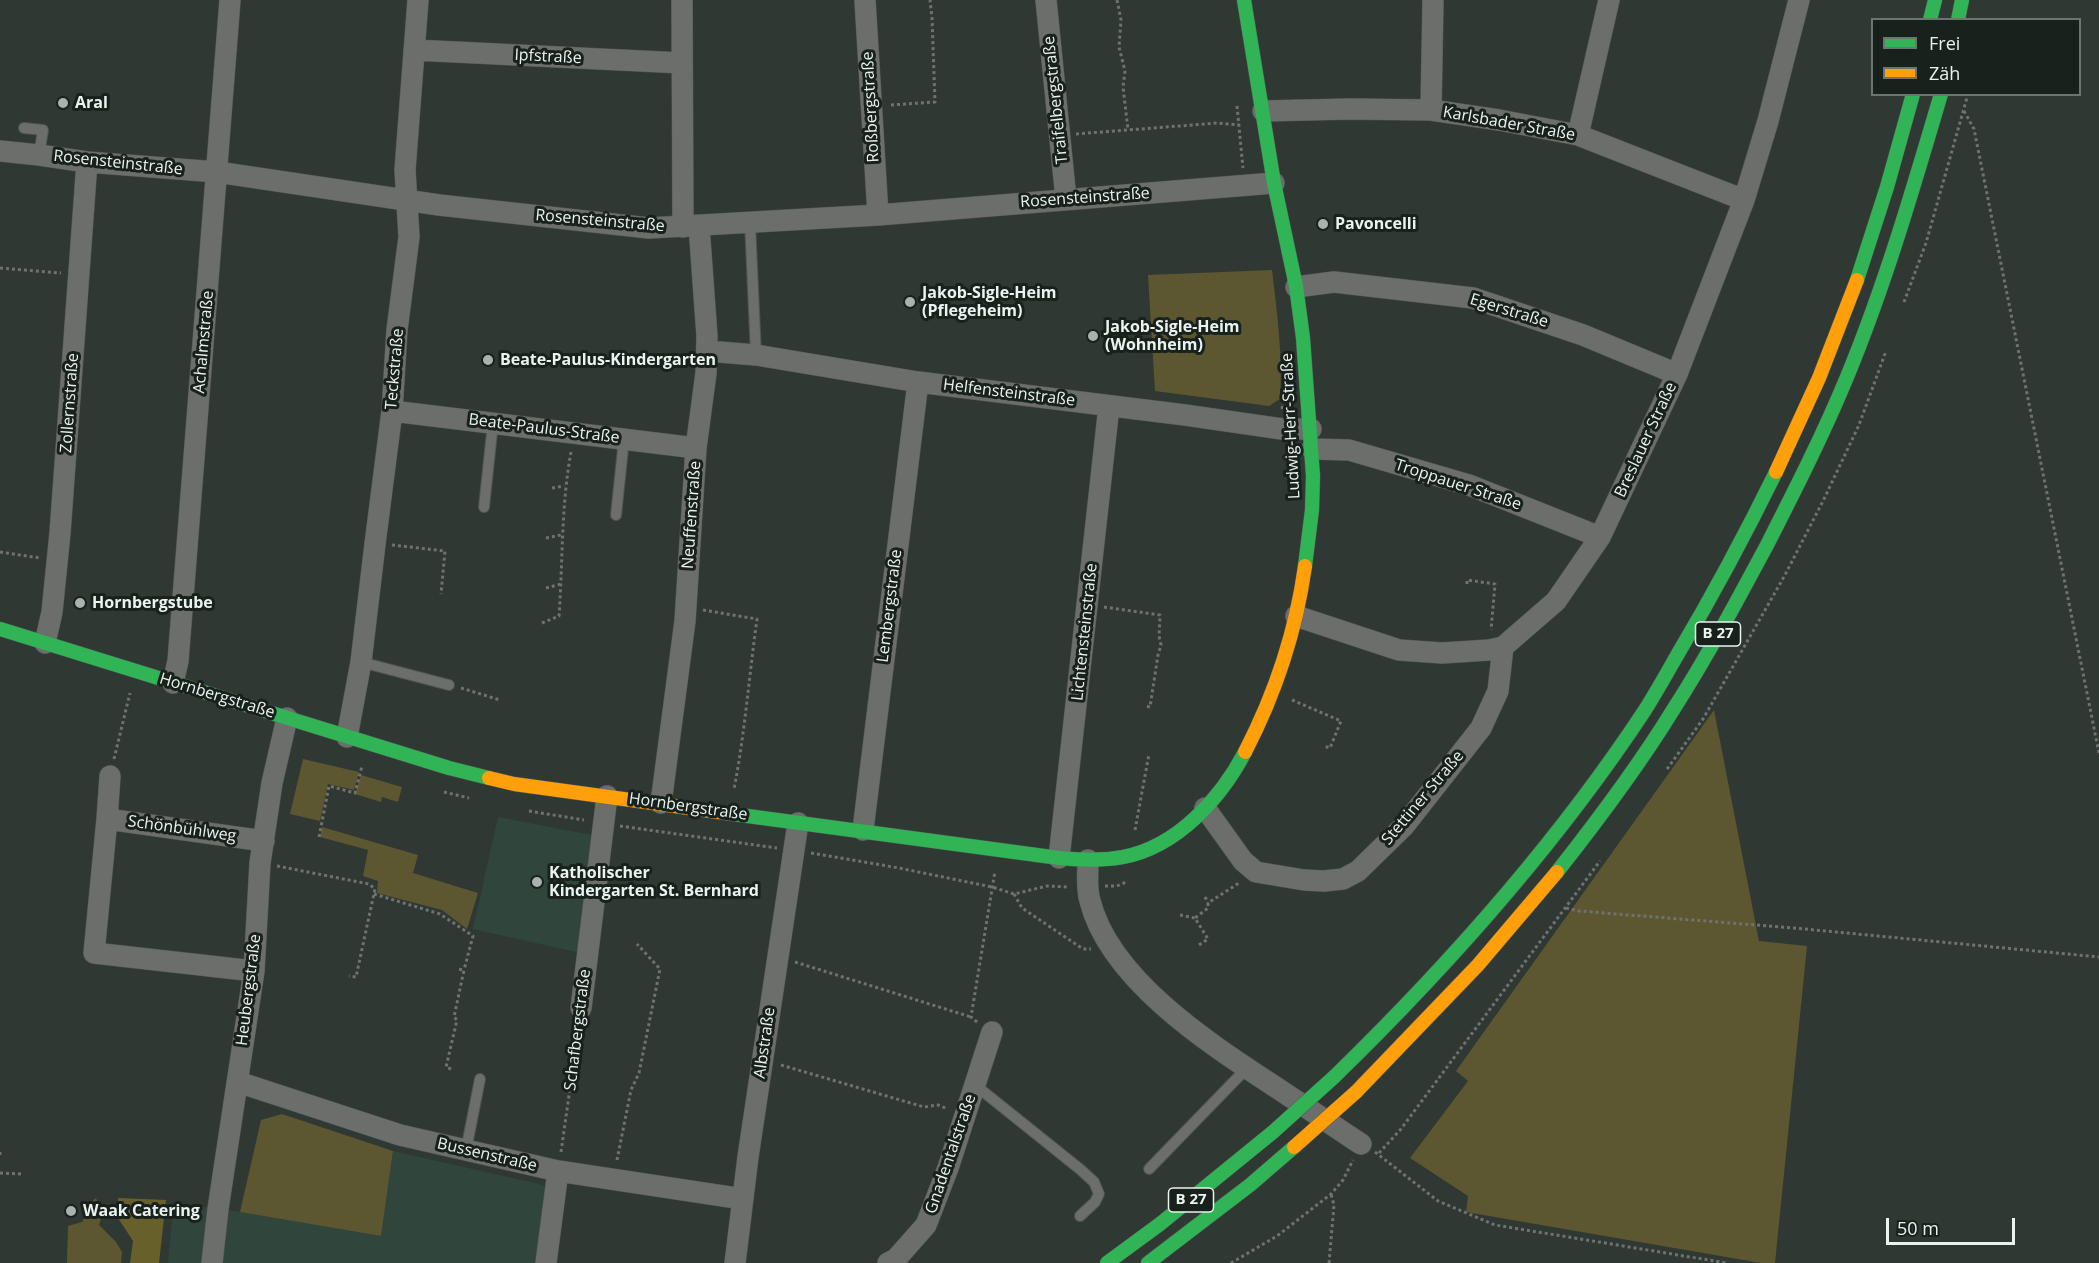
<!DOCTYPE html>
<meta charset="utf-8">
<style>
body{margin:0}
#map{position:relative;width:2099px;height:1263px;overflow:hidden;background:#303834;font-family:"Open Sans",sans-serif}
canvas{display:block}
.legend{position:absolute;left:1871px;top:18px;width:210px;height:78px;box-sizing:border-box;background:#19211d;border:2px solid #6c7571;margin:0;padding:8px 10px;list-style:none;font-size:18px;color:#e9f3ef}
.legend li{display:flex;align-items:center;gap:12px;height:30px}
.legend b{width:30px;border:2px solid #6c7571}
.scale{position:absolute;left:1886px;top:1218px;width:129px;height:27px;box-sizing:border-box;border:3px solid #e9f3ef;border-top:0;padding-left:8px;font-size:18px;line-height:21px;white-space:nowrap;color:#e9f3ef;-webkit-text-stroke:4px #19211d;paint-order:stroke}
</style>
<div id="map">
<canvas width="2099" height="1263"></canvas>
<ul class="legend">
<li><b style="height:8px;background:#30b455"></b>Frei</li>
<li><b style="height:8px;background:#ff9f0a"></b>Zäh</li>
</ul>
<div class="scale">50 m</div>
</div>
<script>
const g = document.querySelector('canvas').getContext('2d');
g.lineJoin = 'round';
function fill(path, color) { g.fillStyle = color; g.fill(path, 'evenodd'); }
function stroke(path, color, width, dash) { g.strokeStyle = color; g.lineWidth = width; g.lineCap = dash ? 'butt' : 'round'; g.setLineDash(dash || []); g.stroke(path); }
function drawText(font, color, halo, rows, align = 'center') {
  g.font = font + ' "Open Sans",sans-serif'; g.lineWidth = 6; g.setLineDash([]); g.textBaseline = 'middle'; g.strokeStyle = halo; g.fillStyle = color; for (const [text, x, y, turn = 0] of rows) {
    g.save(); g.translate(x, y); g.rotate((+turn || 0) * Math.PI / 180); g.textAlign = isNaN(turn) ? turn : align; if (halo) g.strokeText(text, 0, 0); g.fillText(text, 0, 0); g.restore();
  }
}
const built = new Path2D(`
 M498,817L596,836L581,953L473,929Z
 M393,1151L556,1188L546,1263H168L174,1203L240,1212L381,1236Z`);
const green = new Path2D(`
 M1272,270C1277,313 1283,355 1280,399L1269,406L1155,391L1148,275Z
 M1714,710L1759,941L1807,946L1775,1263H1761L1466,1212L1468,1196L1410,1158L1468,1081L1456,1071Z
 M303,759L359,772L354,790L328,784L320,821L290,814Z
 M361,775L402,787L398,802L382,797L381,802L355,794Z
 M322,827L418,855L413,873L478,893L467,929L442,910L377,893L378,881L363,876L368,850L320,837Z
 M282,1114L393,1151L381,1236L240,1212L261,1120Z
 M96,1198L102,1216L99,1225L116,1242L122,1252L121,1263H67L68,1226L82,1222L86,1215L85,1207Z`);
const forest = new Path2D(`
 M118,1198L166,1200L159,1263H130L133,1241L118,1218Z`);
const path = new Path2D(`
 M1117,0L1121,20L1119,47L1125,71L1123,87L1128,130
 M891,105L935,102L932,18L930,0
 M1237,106L1243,168
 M1964,111L1974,129L2099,753
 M1076,134L1218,123L1239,125
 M0,268L61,273
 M1904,302L1926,243L1968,94
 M1282,409L1285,392
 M552,488L564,486
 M546,538L561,535
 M392,545L445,551L441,594
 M0,552L40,558
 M1467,584V580L1495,584L1491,630
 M546,588L561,584
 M1104,607L1160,615L1159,636L1161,645L1158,655L1150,707L1146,706
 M703,610L757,619C749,676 745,733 734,789
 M542,623L559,616C563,560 561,506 571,452
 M461,688L500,700
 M1292,700L1341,721L1330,748L1324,746
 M114,759L130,693
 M1667,769L1703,719L1785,575L1824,499L1859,425L1886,351
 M444,792L469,798
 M529,811L584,820
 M620,826L777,848
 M1135,830L1149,754
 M319,837L329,786L355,793L362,766
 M811,853L899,868L992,887L1014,894L1047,886L1069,887
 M277,866L369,884L375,889L356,977L349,976
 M1105,886H1117L1128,881
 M374,894L440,914L473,936L464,970
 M1014,894L1022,908L1083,949H1091
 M1205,897L1208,903
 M1566,908L1579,911L1794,928L2099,957
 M1180,915L1195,918
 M1199,945L1208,939L1195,918L1208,908V903L1239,883
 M795,962L971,1017
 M977,1022L971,1017L995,871
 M781,1065L924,1107L938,1105L948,1109
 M451,1069L446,1067L457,1020L454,1017L464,970L458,969
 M0,1152V1155
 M561,1152L579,1025
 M1375,1152L1438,1201L1495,1225L1727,1263
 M1379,1153L1401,1129L1600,861
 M617,1160L631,1090L639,1073L660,969L637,944
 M0,1173L21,1174
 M1231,1263L1277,1236L1331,1194L1343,1180L1353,1160
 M1329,1263L1334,1205L1331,1194`);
const lane = new Path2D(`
 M24,128L43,130L39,155
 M750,223L756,355
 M484,507L493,423
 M616,515L624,439
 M361,662L449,685
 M975,1085L1081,1170L1094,1182L1099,1194L1095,1202L1080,1216
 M466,1150L480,1079
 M1149,1169L1247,1068`);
const street = new Path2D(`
 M682,0L683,227
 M865,0L878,215
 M1046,0L1066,199
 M414,50L682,63
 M1431,110L1433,0
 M1263,111L1350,109L1431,110L1499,120L1578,135L1744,200
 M1578,135L1609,0
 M0,151L39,155L87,162L217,172L439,205L649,228L878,215L1274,183
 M1296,287L1334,282L1473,298L1583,335L1677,374
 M707,351L756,355L918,382L1185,415L1282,429H1311
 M392,411L696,448
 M1312,449L1349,450L1469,485L1600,537
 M1296,616L1399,650L1442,653L1489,650L1503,647L1556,601L1600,537L1677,374L1744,200L1768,121L1799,0
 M45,643L52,612L60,533L87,162
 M173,683L178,661L230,0
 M347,737L361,662L375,544L392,411L397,330L409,237L405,170L418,0
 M110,776L107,819L264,841
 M661,803L685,621L696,448L706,373L707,336L699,226
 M1205,808L1243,861L1256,872L1304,880L1324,881L1343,879L1358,871L1404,826L1481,728L1498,691L1503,647
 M107,819L94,953L254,971
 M863,830L918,382
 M1059,858L1109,406
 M1088,860C1088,874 1086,888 1090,901C1110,980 1210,1044 1274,1086C1303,1105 1332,1125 1361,1144
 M581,1008L607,796
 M238,1082L400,1135L558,1171L743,1199
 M212,1263L218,1209L254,971L260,863L272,783L287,718
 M546,1263L558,1171
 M735,1263L748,1157L798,823
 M888,1263L896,1259L926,1225L948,1168L992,1032`);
const fast = new Path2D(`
 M1244,0L1274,183L1296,286L1303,338L1313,476L1312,510L1305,566
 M1930,20L1935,0
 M1958,20L1962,0
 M1857,280L1887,187L1913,94
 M0,629L449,768L489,778
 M718,812L1059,858C1080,860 1102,861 1123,857C1177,847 1221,798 1245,752
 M1557,872C1598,820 1638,767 1673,710C1707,657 1737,601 1767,545C1795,490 1823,435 1847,377C1885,285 1913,189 1941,94
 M1334,1077C1449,965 1556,845 1645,710C1657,691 1668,671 1679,652C1714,593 1746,533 1776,472
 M1107,1263L1160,1224L1273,1132
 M1148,1263L1250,1185L1294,1147`);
const slow = new Path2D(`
 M1776,472L1819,378L1857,280
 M1245,752C1275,694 1296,631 1305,566
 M489,778L514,784L718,812
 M1356,1092L1478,965L1557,872`);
const fastBridge = new Path2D(`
 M1273,1132L1334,1077`);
const slowBridge = new Path2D(`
 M1294,1147L1356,1092`);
const markers = [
 [63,103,6,"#a8b2ae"],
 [1323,224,6,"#a8b2ae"],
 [910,302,6,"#a8b2ae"],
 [1093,336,6,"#a8b2ae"],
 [488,360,6,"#a8b2ae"],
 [80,603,6,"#a8b2ae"],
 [537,882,6,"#a8b2ae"],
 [71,1211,6,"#a8b2ae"]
];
const shields = [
 [1718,634,45],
 [1191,1200,45]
];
const shieldNames = [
 ["B 27",1718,634],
 ["B 27",1191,1200]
];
const streetNames = [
 ["Ipfstraße",548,57,3],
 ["Traifelbergstraße",1056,100,-96],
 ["Roßbergstraße",871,107,-93],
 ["Karlsbader Straße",1509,124,10],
 ["Rosensteinstraße",118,163,6],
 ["Rosensteinstraße",1085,198,-4],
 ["Rosensteinstraße",600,221,5],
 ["Egerstraße",1509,311,17],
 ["Achalmstraße",204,342,-85],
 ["Teckstraße",395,369,-85],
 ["Helfensteinstraße",1009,393,7],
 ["Zollernstraße",70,403,-86],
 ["Ludwig-Herr-Straße",1291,426,-93],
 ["Beate-Paulus-Straße",544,429,7],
 ["Breslauer Straße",1646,440,-65],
 ["Troppauer Straße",1458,485,18],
 ["Neuffenstraße",692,515,-86],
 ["Lembergstraße",890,606,-83],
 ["Lichtensteinstraße",1085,632,-84],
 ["Hornbergstraße",217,696,17],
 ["Stettiner Straße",1423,798,-50],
 ["Hornbergstraße",688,807,8],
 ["Schönbühlweg",182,829,8],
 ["Heubergstraße",249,990,-83],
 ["Schafbergstraße",578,1030,-83],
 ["Albstraße",765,1043,-82],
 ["Gnadentalstraße",951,1154,-71],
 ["Bussenstraße",487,1155,13]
];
const poiNames = [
 ["Aral",75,103],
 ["Pavoncelli",1335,224],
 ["Jakob-Sigle-Heim",922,293],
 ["(Pflegeheim)",922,311],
 ["Jakob-Sigle-Heim",1105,327],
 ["(Wohnheim)",1105,345],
 ["Beate-Paulus-Kindergarten",500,360],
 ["Hornbergstube",92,603],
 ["Katholischer",549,873],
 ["Kindergarten St. Bernhard",549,891],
 ["Waak Catering",83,1211]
];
fill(built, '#30463d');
fill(green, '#5c5731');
fill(forest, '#67602b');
stroke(lane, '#4e5552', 12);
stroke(street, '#4e5552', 22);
stroke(fast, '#4e5552', 15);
stroke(slow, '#4e5552', 15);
stroke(path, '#6f7270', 3, [3, 3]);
stroke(lane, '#6b6e6b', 10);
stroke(street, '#6b6e6b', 21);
stroke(fast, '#30b455', 14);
stroke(slow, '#ff9f0a', 14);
stroke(fastBridge, '#4e5552', 15, []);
stroke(slowBridge, '#4e5552', 15, []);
stroke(fastBridge, '#30b455', 14);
stroke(slowBridge, '#ff9f0a', 14);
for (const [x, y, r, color] of markers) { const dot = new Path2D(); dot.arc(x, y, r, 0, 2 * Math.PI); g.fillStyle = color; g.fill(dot); stroke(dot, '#19211d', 2); }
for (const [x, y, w] of shields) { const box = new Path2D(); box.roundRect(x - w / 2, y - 12, w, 24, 4.5); g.fillStyle = '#19211d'; g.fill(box); stroke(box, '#e9f3ef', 1.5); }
drawText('bold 15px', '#e9f3ef', null, shieldNames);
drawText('16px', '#e9f3ef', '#19211d', streetNames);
drawText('bold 16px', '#e9f3ef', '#19211d', poiNames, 'left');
</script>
